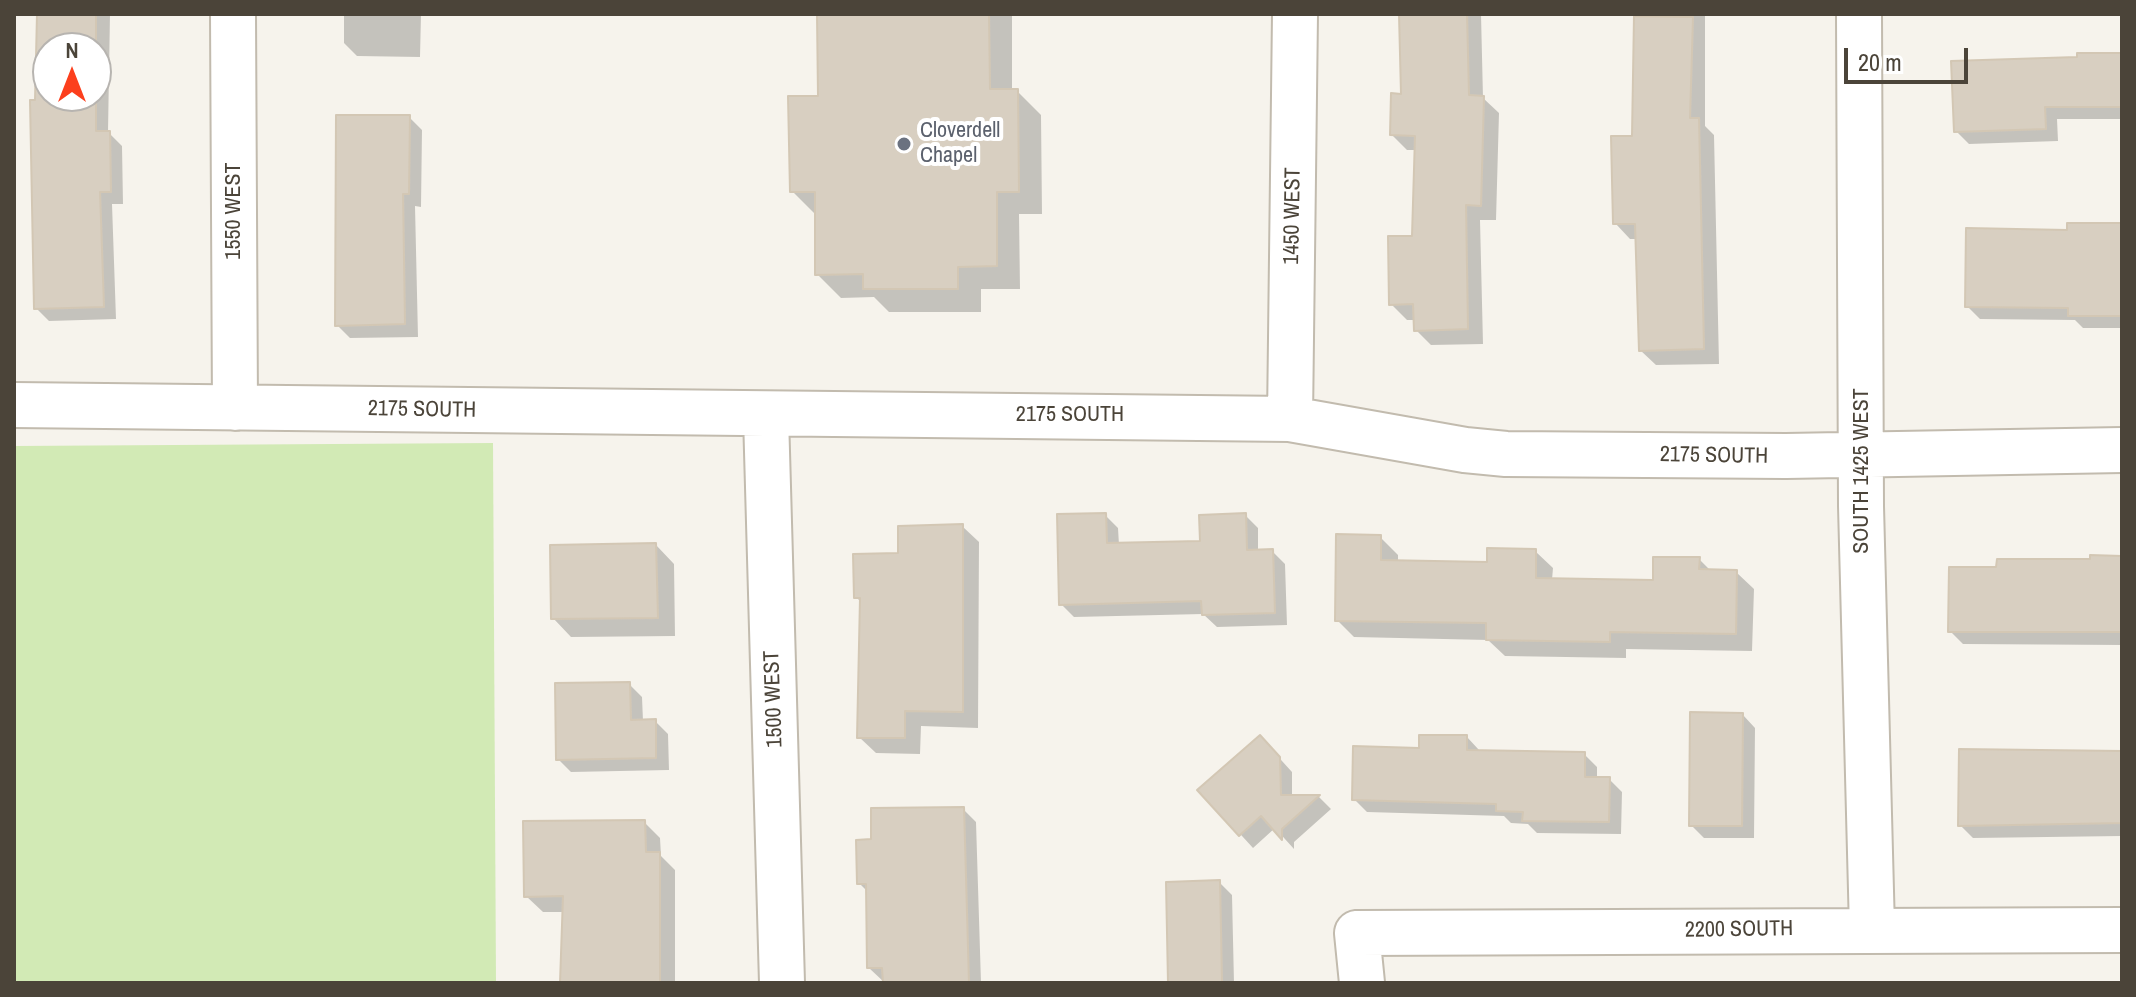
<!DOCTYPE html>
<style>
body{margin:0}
#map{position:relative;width:2136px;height:997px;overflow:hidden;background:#f6f3ec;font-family:"Archivo Narrow",sans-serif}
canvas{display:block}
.frame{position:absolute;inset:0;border:16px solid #4b4439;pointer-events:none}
.north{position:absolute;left:32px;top:32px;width:80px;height:80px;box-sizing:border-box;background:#fff;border:2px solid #b7b4b0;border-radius:50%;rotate:0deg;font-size:22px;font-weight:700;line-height:32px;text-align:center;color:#4b4439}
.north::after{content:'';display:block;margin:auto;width:28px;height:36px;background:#fc3f1d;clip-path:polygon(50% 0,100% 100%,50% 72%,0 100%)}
.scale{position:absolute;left:1844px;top:48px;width:124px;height:36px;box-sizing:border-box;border:4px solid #4b4439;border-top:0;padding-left:10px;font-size:24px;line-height:28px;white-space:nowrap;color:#4b4439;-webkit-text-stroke:6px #fff;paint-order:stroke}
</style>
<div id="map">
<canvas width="2136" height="997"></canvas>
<div class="frame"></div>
<div class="north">N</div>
<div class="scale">20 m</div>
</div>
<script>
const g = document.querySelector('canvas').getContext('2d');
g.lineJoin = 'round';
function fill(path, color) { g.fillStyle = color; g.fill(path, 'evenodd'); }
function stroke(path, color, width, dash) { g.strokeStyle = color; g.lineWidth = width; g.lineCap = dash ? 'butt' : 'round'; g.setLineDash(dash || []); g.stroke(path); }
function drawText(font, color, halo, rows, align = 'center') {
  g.font = font + ' "Archivo Narrow",sans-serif'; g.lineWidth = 8; g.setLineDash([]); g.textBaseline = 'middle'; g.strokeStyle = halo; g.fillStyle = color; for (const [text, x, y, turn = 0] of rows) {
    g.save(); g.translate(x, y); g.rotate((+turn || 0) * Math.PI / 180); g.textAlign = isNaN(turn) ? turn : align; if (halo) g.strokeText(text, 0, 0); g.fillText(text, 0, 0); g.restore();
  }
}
const green = new Path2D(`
 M493,443L496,983H14V446Z`);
const shadow = new Path2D(`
 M39,14H110L108,132L122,146L123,204H112L116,319L49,321L36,308ZM48,48H96V96H48Z
 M344,14H421L420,57L357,56L344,43Z
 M819,14H1012V91H1017L1041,115L1042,214H1019L1020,289H981V312H889L874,297L841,298L817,274L815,214L792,191L820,98Z
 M1401,14H1481L1483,98L1499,113L1496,220H1480L1483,344L1431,345L1416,330L1415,320H1407L1391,304L1414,238L1416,150H1407L1392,135L1404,96Z
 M1636,14H1705V126L1714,135L1719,364L1656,365L1640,350L1638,239H1630L1615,223L1634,138Z
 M2122,55V119H2057L2058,141L1969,144L1956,131Z
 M409,117L422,130L421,207L415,206L418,337L350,338L337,325Z
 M2122,225V328H2083L2075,320L1980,319L1967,306L2070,232Z
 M1105,515L1118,528L1119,545L1202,543L1245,515L1258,528V552L1272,551L1285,564L1287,625L1217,627L1203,614L1074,617L1061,604Z
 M962,526L979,542L978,728L921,726L920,754L876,753L859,737L862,603L856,597L900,555Z
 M1380,537L1398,555V562L1489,564L1535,551L1553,568L1552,580L1655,582L1699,559L1711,571L1736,572L1754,589L1752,651L1626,649V658L1505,656L1488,640L1354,637L1337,620Z
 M656,545L674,564L675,636L571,637L553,618Z
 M2122,558V645L1963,644L1950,631L1998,569Z
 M629,684L642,697L643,721H655L668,734L669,770L571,772L558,759Z
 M1743,715L1755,728L1754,838H1704L1691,825Z
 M1467,737L1479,750L1584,754L1597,767V779H1609L1622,792L1621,834L1537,833L1528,824L1511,823L1504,816L1367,812L1354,799L1421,750Z
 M1272,750L1292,772V797H1319L1331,809L1294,842V849L1275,828L1253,848L1200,790Z
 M2122,752V836L1973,838L1960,825Z
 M963,809L976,822L981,983H885L869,968L868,892L859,883L874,841Z
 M644,822L660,838L661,856L675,870V983H562L564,912H543L526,896Z
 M1219,882L1232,895L1234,983H1170Z`);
const building = new Path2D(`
 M37,14H96V131H110L111,192H100L104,307L34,309L30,100H35ZM48,48H96V96H48Z
 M817,14H989L990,89H1018L1019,192H997V266L958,267V289H863V274L815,275V192H790L788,96H818Z
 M1399,14H1467L1469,95L1484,96L1481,206L1466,205L1468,329L1414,331L1413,304L1389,305L1388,236H1412L1415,136L1390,135L1391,93L1401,94Z
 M1634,16L1693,17L1690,118H1699L1704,349L1639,351L1635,224H1613L1611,136H1632Z
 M2077,53H2122V107H2045L2046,129L1954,132L1951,61L2077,57Z
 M336,115H410L409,194H403L405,324L335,326Z
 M2067,223H2122V316H2068V308L1965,307L1966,228L2067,230Z
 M1106,513L1107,543L1200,541L1199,515L1246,513L1247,550L1273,549L1275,613L1202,615L1201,601L1059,605L1057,514Z
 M963,524V712L905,711V738H857L860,598H854L853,554L898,553V526Z
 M1336,534L1381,535V560L1487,562V548L1536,549V578L1653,580V557H1700L1699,569L1737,570L1736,634L1610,632V642L1486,640V623L1335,621Z
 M656,543L658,618L551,619L550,545Z
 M2090,555L2122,556V632H1948L1949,567H1996L1997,559H2090Z
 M630,682L631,720L656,719V758L556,760L555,683Z
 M1690,712L1743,713L1742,826H1689Z
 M1260,735L1280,757L1281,795H1320L1282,829V840L1261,816L1239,836L1197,790Z
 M1419,735H1467V750L1585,752V777H1610L1609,822L1522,821L1523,812L1496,811V804L1352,800L1353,746L1419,748Z
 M1959,749L2122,751V823L1958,826Z
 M964,807L969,983H883L882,968H867L866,884H857L856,840L871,839V808Z
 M645,820L646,852H660V983H560L563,896L524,897L523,821Z
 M1220,880L1222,983H1168L1166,882Z`);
const minor = new Path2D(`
 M233,14L235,408
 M1859,14L1861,506L1872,929
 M14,405L1290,419L1465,450L1506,454L1786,456L2122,450
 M766,416L782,983
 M1290,419L1295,14
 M1362,983L1357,933L2122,930`);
const markers = [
 [904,144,8,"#6b7280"]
];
const worshipNames = [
 ["Cloverdell",920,131],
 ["Chapel",920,156]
];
const streetNames = [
 ["1550 WEST",234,211,-90],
 ["1450 WEST",1293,216,-89],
 ["2175 SOUTH",422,410,1],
 ["2175 SOUTH",1070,415],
 ["2175 SOUTH",1714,456,1],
 ["SOUTH 1425 WEST",1862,471,-90],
 ["1500 WEST",774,699,-92],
 ["2200 SOUTH",1739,930,-1]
];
fill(green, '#d2eab5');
fill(shadow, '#0003');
fill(building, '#d8cfc1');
stroke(building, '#d3c7b4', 2);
stroke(minor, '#c2bbae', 48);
stroke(minor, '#fff', 44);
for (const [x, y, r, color] of markers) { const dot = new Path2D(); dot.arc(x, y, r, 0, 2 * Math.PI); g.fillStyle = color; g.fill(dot); stroke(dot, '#fff', 3); }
drawText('22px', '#5b616d', '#fff', worshipNames, 'left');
drawText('22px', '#4b4439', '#fff', streetNames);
</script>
